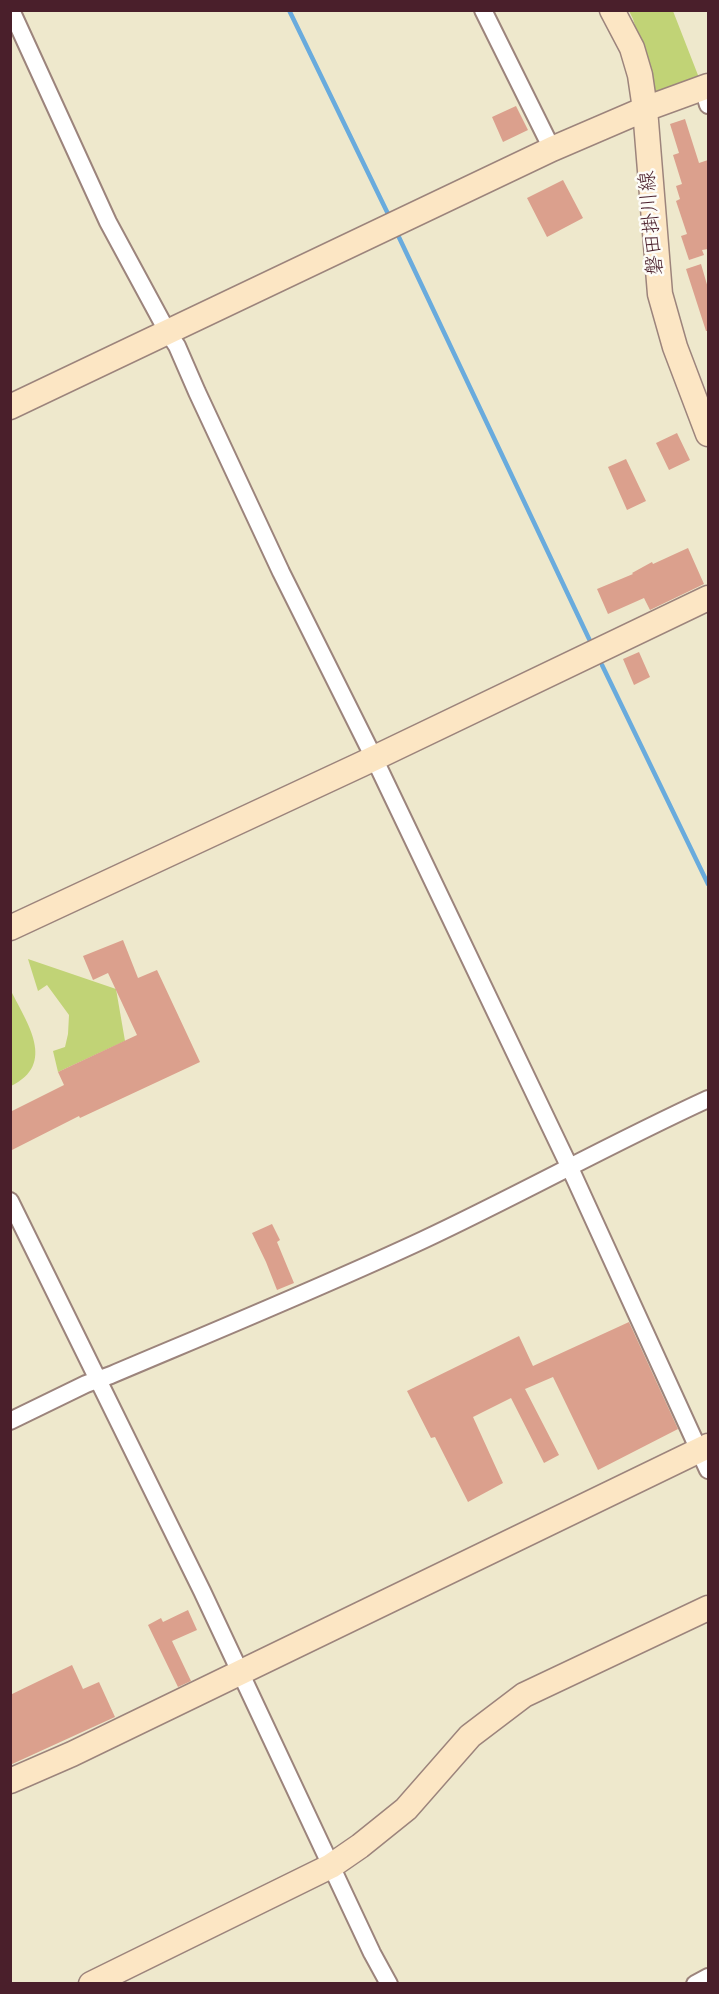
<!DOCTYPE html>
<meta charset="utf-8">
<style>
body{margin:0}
#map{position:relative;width:719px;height:1994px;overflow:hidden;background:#eee8cc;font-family:"Indie Flower",sans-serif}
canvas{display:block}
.frame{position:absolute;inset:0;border:12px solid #4a1f2b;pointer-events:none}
</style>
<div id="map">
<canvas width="719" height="1994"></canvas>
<div class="frame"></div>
</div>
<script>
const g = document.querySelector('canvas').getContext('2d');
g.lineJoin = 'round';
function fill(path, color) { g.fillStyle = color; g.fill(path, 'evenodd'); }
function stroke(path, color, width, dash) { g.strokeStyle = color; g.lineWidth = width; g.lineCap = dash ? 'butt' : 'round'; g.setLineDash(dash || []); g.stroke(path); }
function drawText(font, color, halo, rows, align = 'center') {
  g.font = font + ' "Indie Flower","Klee One",sans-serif'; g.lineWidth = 5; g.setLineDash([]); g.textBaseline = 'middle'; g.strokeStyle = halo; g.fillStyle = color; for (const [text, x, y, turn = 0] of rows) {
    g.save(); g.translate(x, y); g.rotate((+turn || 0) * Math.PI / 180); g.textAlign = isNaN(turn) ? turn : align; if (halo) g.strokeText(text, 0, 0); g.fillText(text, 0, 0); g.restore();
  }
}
const green = new Path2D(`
 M629,11H673L703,88L656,95L633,19Z
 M28,959L116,989L125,1041L58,1072L53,1051L65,1047L68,1034L69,1015L47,985L38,991Z
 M11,991C27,1023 57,1064 11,1086Z`);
const stream = new Path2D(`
 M289,10L390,218
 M396,231L591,643
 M602,665L708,884`);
const building = new Path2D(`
 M516,106L528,130L503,142L492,117Z
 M685,119L699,163L708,160V249L702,250L704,255L689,260L681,236L687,234L676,201L680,199L676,186L682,184L673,155L679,153L670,124Z
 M563,180L583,218L547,237L527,198Z
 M701,264L708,288V331H706L686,269Z
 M677,433L690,460L669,470L656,443Z
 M626,459L646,501L627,510L608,467Z
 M688,548L704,584L650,610L644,598L608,614L597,589L633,574L632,573L652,562L653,564Z
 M639,652L650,677L634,685L623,659Z
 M123,940L138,978L157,970L200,1062L80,1118L79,1116L10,1151V1112L64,1085L58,1072L137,1035L108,973L93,980L83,956Z
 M272,1224L280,1240L277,1242L294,1283L277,1290L266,1262L252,1233Z
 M629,1322L678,1429L598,1470L553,1377L525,1389L559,1455L544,1463L511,1398L473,1417L503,1483L468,1502L435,1437L431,1438L407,1391L519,1336L533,1366Z
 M188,1610L197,1630L172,1641L191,1681L178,1687L148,1625L161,1618L163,1622Z
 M72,1665L83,1689L99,1682L115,1717L10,1765V1695Z`);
const street = new Path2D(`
 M11,10L108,222L167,331L177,346L197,392L281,572L374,758L570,1168L708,1470
 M483,10L552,149
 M703,88L708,105
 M10,1201L202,1591L372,1953L389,1984
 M10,1421L86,1384L111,1375C215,1331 320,1288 423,1240C519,1195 612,1143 708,1099
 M695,1984L708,1977`);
const secondary = new Path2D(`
 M612,10L632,48L640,75L645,109L660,294L675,347L708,434
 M10,407L552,149L645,109L708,86
 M10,928L362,764L708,598
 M10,1781L72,1754L708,1446
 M91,1984L331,1866L360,1846L406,1809L470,1736L524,1695L708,1608`);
const streetNames = [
 ["磐田掛川線",654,223,-95]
];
fill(green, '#c1d376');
stroke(stream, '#69abdd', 4.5);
fill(building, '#dba08d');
stroke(street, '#9c847c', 20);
stroke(secondary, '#9c847c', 27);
stroke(street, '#fff', 16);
stroke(secondary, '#fce6c4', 24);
drawText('21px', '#4a1f2b', '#fdfcf7', streetNames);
</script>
